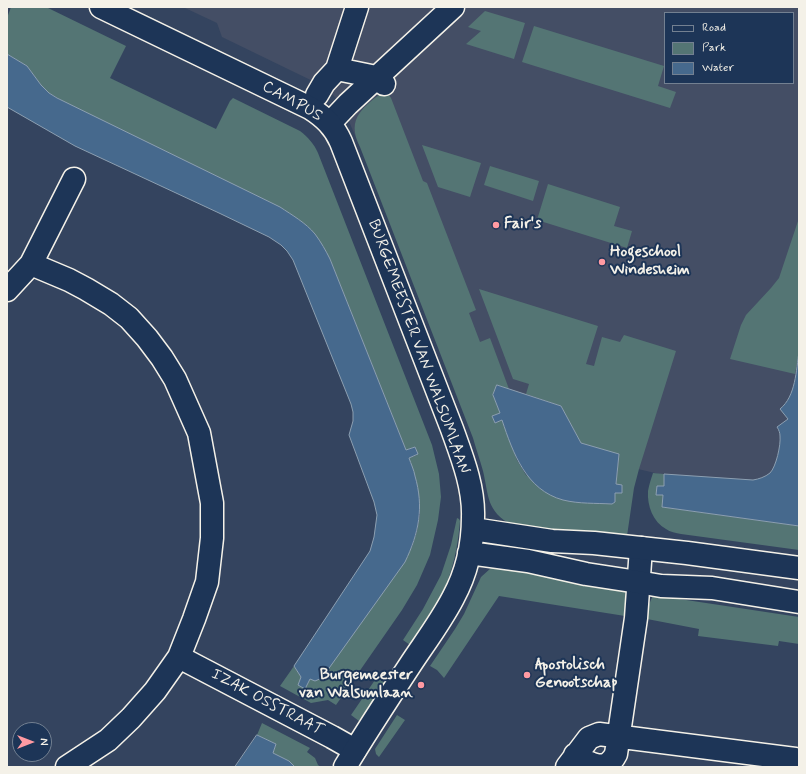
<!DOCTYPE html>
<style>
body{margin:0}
#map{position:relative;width:806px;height:774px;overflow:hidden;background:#34445f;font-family:Mynerve,sans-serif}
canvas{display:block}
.frame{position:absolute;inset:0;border:8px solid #f4f1e8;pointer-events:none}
.legend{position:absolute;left:664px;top:12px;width:130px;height:72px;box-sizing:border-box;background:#1d3557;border:1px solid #738091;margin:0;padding:5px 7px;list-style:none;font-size:12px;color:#f4f1e8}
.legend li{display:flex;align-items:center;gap:8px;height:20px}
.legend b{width:20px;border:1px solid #738091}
.north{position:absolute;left:12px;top:722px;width:40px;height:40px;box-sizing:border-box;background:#1d3557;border:1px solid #738091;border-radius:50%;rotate:90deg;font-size:11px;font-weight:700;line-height:16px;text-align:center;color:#f4f1e8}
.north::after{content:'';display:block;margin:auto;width:14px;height:18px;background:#ff9aa2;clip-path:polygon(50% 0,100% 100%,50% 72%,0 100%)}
</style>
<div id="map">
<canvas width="806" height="774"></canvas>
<div class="frame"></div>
<ul class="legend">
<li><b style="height:5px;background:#1d3557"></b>Road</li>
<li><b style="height:11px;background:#547574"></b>Park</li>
<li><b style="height:11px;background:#46698d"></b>Water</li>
</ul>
<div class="north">N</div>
</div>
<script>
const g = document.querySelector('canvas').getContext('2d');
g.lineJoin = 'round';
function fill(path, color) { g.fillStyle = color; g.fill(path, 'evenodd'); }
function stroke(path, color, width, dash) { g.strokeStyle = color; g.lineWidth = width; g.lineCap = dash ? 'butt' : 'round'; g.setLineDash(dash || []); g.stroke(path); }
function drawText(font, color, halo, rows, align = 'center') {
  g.font = font + ' Mynerve,sans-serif'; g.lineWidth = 4; g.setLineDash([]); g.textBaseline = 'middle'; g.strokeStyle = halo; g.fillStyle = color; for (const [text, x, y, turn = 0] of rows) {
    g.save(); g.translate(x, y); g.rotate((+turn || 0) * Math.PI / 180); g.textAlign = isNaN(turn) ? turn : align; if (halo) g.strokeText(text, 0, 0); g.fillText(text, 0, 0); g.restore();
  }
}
const built = new Path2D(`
 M183,7H799V377L772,476L758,483L668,476L612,463L505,414L360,147L345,112L335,97L325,87L222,37L217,23ZM665,13H793V83H665Z`);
const green = new Path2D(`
 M11,7H46L126,46L110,78L216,129L230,101L233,98L300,131C308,137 314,144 318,153L432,445L439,474L441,497L438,520L430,555L417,585L402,610L336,705L328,700L311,703L280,686L294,666L301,677L305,689L310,679L412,547L417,531L420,514L415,476L409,458L417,455L415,447L406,450L330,259L49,93L41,85L27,66L7,54V18Z
 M485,11L525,23L514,59L466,44L481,31L468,27Z
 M534,26L664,66L658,86L676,92L670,108L522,62Z
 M385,90L391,98L423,181L427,183L476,310L469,313L480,342L490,338L509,389L497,385L493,395L500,413L492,416L495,423L502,420L517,460L526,475L564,500L578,502L612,504L615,502V492L622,493V485H616L619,455L581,443L561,406L526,394L529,384L513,379L479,289L598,326L586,364L594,366L602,337L620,342L624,335L676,351L639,469L634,488L627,536L623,539L512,525C486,511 489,496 483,471C480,460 476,449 473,438L360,147C345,118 364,107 385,90Z
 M422,145L481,163L470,197L438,187Z
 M490,166L539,181L533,201L484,185Z
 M548,184L620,207L614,226L632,231L627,248L537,220Z
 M799,218V352L795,374L730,359L741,325L746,315L771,288L779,278Z
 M653,473L664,474V487L657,486L663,495L662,507L799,526V550L681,534C676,533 670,532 666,529C653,522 647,506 648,491C649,485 651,479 653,473Z
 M457,518L459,519L460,521C458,546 453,570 443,592C434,611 422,628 410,645L403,640L423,609L441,575L451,545Z
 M499,566L626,590L625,593L627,602L625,616L499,596L444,678L437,670L430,666L455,629L464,614L481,577L491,568Z
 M653,595L799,617V644L779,641L778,646L698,636L699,629L647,619L646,618L648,607Z
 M377,677L385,683L359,721L351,715Z
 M397,715L405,720L379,757L376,754L375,749Z
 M262,723L310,748L307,752L315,758L318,765L321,767H295L289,761L273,753L276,744L257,735Z`);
const water = new Path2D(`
 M7,54L27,66L41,85L49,93L57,98L280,207C292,215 306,223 315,234C321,242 326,251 330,259L406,450L415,447L418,454L409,458C411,464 414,470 415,476C424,507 419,533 405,562L322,678L315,681L310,679L305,689L298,685L301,677L294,666L370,551L374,537L377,515L374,502L349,435L353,421V412L351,404L293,260L287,251L281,245L269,237L219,213L75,146L7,107Z
 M799,352V526L662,507L663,495H656L657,486H664V474L753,480C759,479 765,477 770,473C776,467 781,445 780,436C780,433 779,430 777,427L788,419L780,409C796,396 796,370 799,352Z
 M497,385L561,406L581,443L619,454L616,484L622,485V493H615V502L612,504C596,503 579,504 563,500C526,490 513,453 502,420L495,423L492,416L500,413L493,395Z
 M257,735L276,744L273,753L289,761L295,767H235Z`);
const street = new Path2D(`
 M337,69L376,77L384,84
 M317,95L324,83L337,69L357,7
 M330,123L348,104L453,7
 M7,290L31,264
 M179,657L332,737L355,750
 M575,755C590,764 606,774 616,754L636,618L641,548
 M67,767L108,740L131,718L155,691L179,657L194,619L207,582L212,538V503L199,433L175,379L162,358L147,338L129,318L111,304L86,289L69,280L31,264L74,179
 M567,767L589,738L599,734L795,759`);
const secondary = new Path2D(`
 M101,7L310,108C324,117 334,126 341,142L452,429C462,457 474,487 473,517C473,545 466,574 453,598C441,621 426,641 412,662C389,697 366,732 345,767
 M473,529L552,541L594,543L687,553L799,568
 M469,553L528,561L586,574L638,582L661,586L712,588L799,602`);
const markers = [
 [496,225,4,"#ff9aa2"],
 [602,262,4,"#ff9aa2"],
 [527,675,4,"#ff9aa2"],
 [421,685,4,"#ff9aa2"]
];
const streetNames = [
 ["CAMPUS",292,102,29],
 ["BURGEMEESTER VAN WALSUMLAAN",418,347,70],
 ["IZAK OSSTRAAT",267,703,28]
];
const poiNames = [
 ["Fair's",504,225],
 ["Hogeschool",610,253],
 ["Windesheim",610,271],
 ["Apostolisch",535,666],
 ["Genootschap",535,684],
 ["Burgemeester",413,676,"right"],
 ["van Walsumlaan",413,694,"right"]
];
fill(built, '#444e65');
fill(green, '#547574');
fill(water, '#46698d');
stroke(water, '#8c9fb1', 1);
stroke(street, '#f4f1e8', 25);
stroke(secondary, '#f4f1e8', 25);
stroke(street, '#1d3557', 22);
stroke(secondary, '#1d3557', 22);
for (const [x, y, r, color] of markers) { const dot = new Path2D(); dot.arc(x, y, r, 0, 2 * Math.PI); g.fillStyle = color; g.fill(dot); stroke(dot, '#1d3557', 1.5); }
drawText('16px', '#f4f1e8', '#1d3557', streetNames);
drawText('bold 16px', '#f4f1e8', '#1d3557', poiNames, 'left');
</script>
